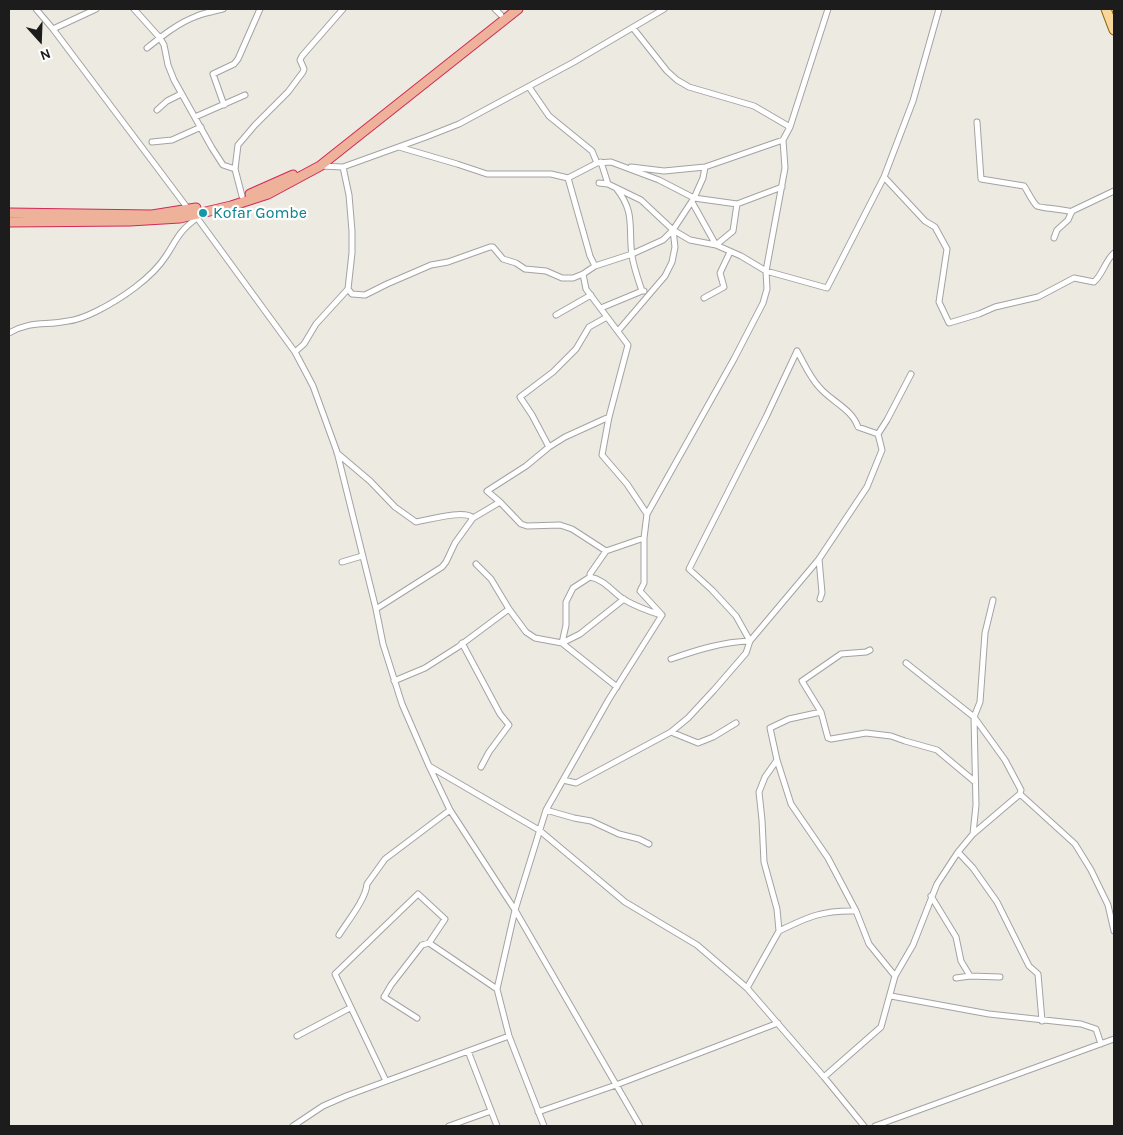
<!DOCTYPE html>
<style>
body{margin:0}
#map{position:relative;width:1123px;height:1135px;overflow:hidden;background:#edeae2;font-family:Karla,sans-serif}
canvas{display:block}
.frame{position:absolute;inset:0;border:10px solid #1c1c1c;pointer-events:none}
.north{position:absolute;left:15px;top:15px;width:50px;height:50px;-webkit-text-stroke:4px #fff;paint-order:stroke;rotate:160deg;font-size:14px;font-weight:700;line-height:20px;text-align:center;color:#1c1c1c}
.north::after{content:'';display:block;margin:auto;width:18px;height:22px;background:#1c1c1c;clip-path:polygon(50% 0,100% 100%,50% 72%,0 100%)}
</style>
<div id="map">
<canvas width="1123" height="1135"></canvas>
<div class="frame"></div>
<div class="north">N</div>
</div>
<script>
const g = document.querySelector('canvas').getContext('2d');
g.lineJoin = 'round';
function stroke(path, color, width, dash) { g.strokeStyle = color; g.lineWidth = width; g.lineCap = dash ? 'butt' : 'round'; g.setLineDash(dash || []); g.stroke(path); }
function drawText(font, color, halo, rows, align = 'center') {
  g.font = font + ' Karla,sans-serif'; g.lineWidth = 4.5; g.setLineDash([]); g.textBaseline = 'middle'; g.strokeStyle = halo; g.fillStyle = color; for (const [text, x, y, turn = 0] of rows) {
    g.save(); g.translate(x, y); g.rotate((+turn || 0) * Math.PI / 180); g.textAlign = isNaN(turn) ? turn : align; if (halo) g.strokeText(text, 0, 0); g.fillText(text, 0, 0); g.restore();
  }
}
const minor = new Path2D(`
 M36,9L53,29L189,210
 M134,9L160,38L164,45L168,65L174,80L212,148L223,165L235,169
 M495,9L501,15
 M633,28L667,71L677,80L689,87L754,106L790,127
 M53,29L96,9
 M147,48C162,36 178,23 197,16C205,12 214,12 223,9
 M529,87L549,116L592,151L597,163
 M224,105L213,74L234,64L238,59L260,9
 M157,110L167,101L181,94
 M195,117L245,95
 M977,122L981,179L1024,186C1027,190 1033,203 1037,206C1039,208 1064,209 1072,212
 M152,142L172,140L201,127
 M399,147L457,164L487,174H551L568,178L597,163L611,162L659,180L694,198L737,204L782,187
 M601,162L608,184L641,200L673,230L690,240L716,245L741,256L766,271L827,288L884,177L913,101L939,9
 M320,166L343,167L426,137L459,124L574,62L664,9
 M631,167L664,171L705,167L783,140
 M884,177L925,221L935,227L947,249L939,302L949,323L979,314L995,307L1038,297L1074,278L1094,282C1103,274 1105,261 1114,253
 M568,178L590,256L595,266
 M599,183L608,184
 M616,188C636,213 628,227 632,256C634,268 638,279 642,291
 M242,196L235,169L238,145L255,125L288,92L303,72L304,69L300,60L302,56L343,9
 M692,202L716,245
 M195,215L295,352L313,386L337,452L376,609L383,644L402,704L429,766L450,810L515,910L640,1126
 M1054,238L1057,230L1068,220L1072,211L1114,191
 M716,245L733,231L737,204
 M583,274L586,289L628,345L609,417L602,455L627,484L647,514
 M348,289L352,294L365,295L387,284L431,265L448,262L490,247H493L503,259L516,263L525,269L546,271L562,278H573L583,274L595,266L632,254L663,240L673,230L694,198L703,178L705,167
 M704,298L724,287L720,273L730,252
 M601,308L642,291H644
 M556,315L591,295
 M618,331L665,276L672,262L675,247L673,230
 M9,333C32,320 45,326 68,321C78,320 89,315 97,311C121,299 152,278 166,256C177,239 179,231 197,218
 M797,351C804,363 810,378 820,388C831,401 852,409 858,427L878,434L887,420L911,374
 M295,352L304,344L316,324L348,289L352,253V231L349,195L343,167
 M549,447L532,415L520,397L553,372L576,349L589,327L607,317
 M337,453L370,481L395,507L416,522C428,520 465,509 473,518
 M606,551L572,529L560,525L527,526L521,524L500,502L487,491L526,466L549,447L565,437L609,417
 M819,559L822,593L820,599
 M342,562L362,556
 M476,564L491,579L509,609L526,632L535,638L562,643L617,687
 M590,577C603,579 612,591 623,599C635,606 648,611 661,615
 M376,609L442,567L446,562L455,543L473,518L500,502
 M662,615L640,591L644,583V538L647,514L734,359L763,303L767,289L766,271L785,168L783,140L790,127L828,9
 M750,641L736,616L712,590L689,569L766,417L797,351
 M462,643L500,714L509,725L489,752L481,767
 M562,643L566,625V602L573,588L590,577V574L606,551L644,538
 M562,643L580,634L624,599
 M870,650L866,652L841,654L802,681L821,712L828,738L831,739L866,733L891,736L905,741L937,750L974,781
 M671,659C697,650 722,642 750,641
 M906,663L974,717L1005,760L1021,790L1020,794L1075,844L1091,870L1108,905L1114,931
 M394,681L425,668L458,647L509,609
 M821,712L789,719L770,728L777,760L791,804L828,858L856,911L869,944L895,976
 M671,732L698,743L713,737L736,723
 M429,766L539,830L625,902L697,945L747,988L824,1077L864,1126
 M563,780L576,783L671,732L688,718L714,690L746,653L750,641L819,559L867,487L882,450L878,434
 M546,810L574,818L591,821L619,834L639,839L649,844
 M973,834L976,805L974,717L980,702L985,633L993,600
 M958,852L973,868L997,902L1029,966L1038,974L1042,1021
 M931,896L956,937L961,961L970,976
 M779,931C808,917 822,910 856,911
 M339,935C347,922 366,899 367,884L385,859L450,810
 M956,978L970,976L1000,977
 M747,988L779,931L777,909L764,862L762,820L759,792L765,777L777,760
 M891,996L989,1014L1081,1024L1096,1029L1101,1044
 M417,1018L384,997L391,985L422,945L429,943L497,989
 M297,1036L350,1008
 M468,1051L497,1126
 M824,1077L881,1027L895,976L913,945L937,884L958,852L973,834L1020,794
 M386,1081L335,974L418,894L445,919L429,943
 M538,1112L616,1085L778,1023
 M293,1126L323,1106L346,1096L509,1036
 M449,1126L491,1111
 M544,1126L509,1036L497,989L515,910L546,810L609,699L662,615
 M875,1126L1114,1039`);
const primary = new Path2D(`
 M1106,9L1114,30`);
const trunk = new Path2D(`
 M250,194L293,175
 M9,213L152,215L196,208
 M9,222L130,221L180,218L231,206L268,194L320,166L518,9`);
const markers = [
 [203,213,5,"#0f9aa8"]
];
const cultureNames = [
 ["Kofar Gombe",213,213]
];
stroke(minor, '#a3a3a3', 7);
stroke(primary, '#906a05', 11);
stroke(trunk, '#d22959', 11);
stroke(minor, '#fff', 5);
stroke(primary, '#f9d69c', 9);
stroke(trunk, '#eeb19a', 9);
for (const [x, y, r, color] of markers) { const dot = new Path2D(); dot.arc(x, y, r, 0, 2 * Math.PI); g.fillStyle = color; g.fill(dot); stroke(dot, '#fff', 2); }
drawText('16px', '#0d838f', '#fff', cultureNames, 'left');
</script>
